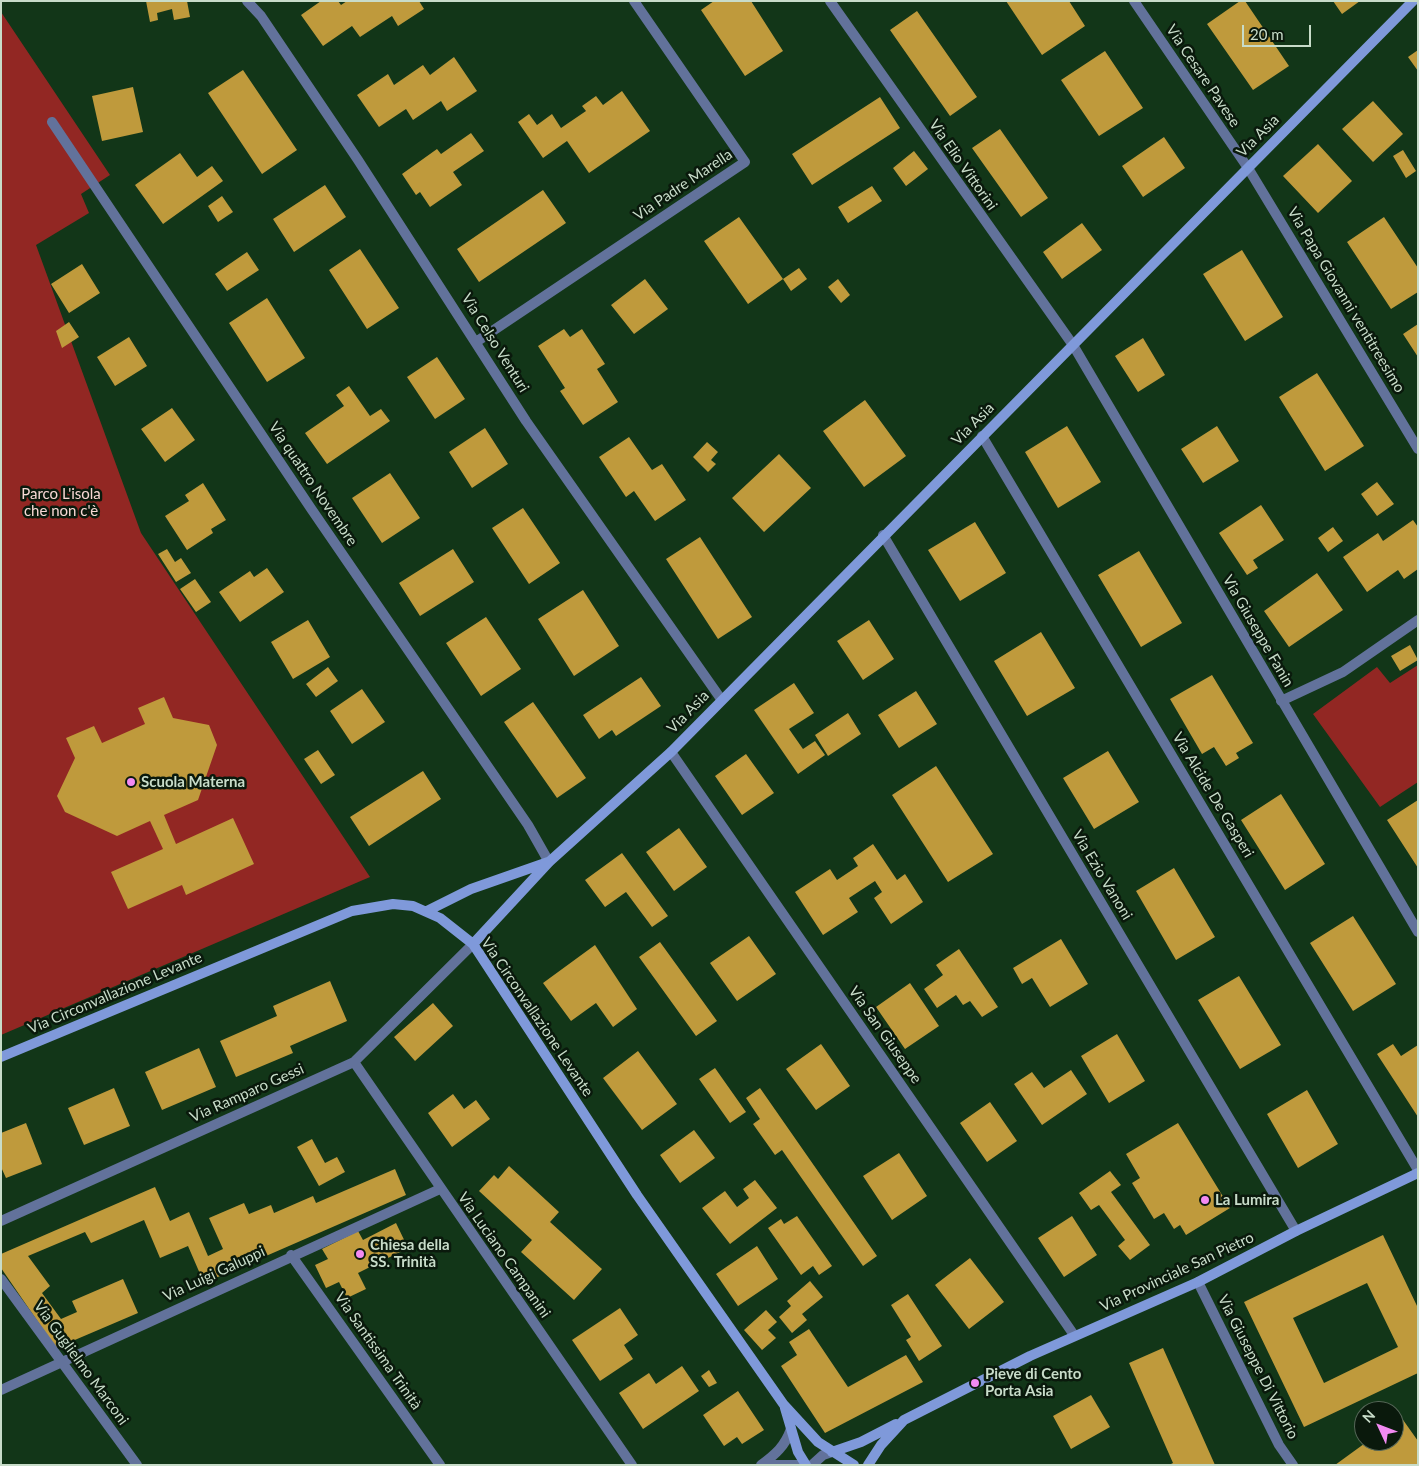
<!DOCTYPE html>
<meta charset="utf-8">
<style>
body{margin:0}
#map{position:relative;width:1419px;height:1466px;overflow:hidden;background:#123618;font-family:Lato,sans-serif}
canvas{display:block}
.frame{position:absolute;inset:0;border:2px solid #c8dcc9;pointer-events:none}
.north{position:absolute;left:1354px;top:1401px;width:50px;height:50px;box-sizing:border-box;background:#0a190c;border:1px solid #566758;border-radius:50%;rotate:313deg;font-size:14px;font-weight:700;line-height:20px;text-align:center;color:#c8dcc9}
.north::after{content:'';display:block;margin:auto;width:18px;height:22px;background:#f28af2;clip-path:polygon(50% 0,100% 100%,50% 72%,0 100%)}
.scale{position:absolute;left:1242px;top:25px;width:69px;height:22px;box-sizing:border-box;border:2px solid #c8dcc9;border-top:0;padding-left:6px;font-size:15px;line-height:18px;white-space:nowrap;color:#c8dcc9;-webkit-text-stroke:4px #0a190c;paint-order:stroke}
</style>
<div id="map">
<canvas width="1419" height="1466"></canvas>
<div class="frame"></div>
<div class="north">N</div>
<div class="scale">20 m</div>
</div>
<script>
const g = document.querySelector('canvas').getContext('2d');
g.lineJoin = 'round';
function fill(path, color) { g.fillStyle = color; g.fill(path, 'evenodd'); }
function stroke(path, color, width, dash) { g.strokeStyle = color; g.lineWidth = width; g.lineCap = dash ? 'butt' : 'round'; g.setLineDash(dash || []); g.stroke(path); }
function drawText(font, color, halo, rows, align = 'center') {
  g.font = font + ' Lato,sans-serif'; g.lineWidth = 5; g.setLineDash([]); g.textBaseline = 'middle'; g.strokeStyle = halo; g.fillStyle = color; for (const [text, x, y, turn = 0] of rows) {
    g.save(); g.translate(x, y); g.rotate((+turn || 0) * Math.PI / 180); g.textAlign = isNaN(turn) ? turn : align; if (halo) g.strokeText(text, 0, 0); g.fillText(text, 0, 0); g.restore();
  }
}
const green = new Path2D(`
 M1,12L110,175L81,194L89,213L36,245L141,533L370,877L1,1035Z
 M1418,665V782L1380,807L1313,714L1377,667L1390,683Z`);
const building = new Path2D(`
 M146,1H187L190,17L174,20L172,9L157,13L158,20L150,22Z
 M321,1H338L341,5L347,1H419L424,9L398,26L392,16L360,37L352,26L323,46L301,15Z
 M714,1H751L783,51L745,76L701,10Z
 M1006,1H1069L1085,26L1042,55Z
 M1240,1H1245L1289,66L1253,90L1207,24Z
 M1333,1H1360L1342,14Z
 M917,11L977,97L950,116L890,30Z
 M1418,50V71L1408,57Z
 M1105,51L1143,108L1099,136L1061,80Z
 M454,57L477,91L447,111L441,101L413,120L406,109L379,127L357,95L388,74L394,85L423,65L430,75Z
 M243,70L297,150L262,174L208,93Z
 M133,87L143,132L102,141L92,96Z
 M622,91L650,131L589,173L567,141L543,158L518,122L529,114L537,125L552,114L561,128L586,111L582,106L596,96L603,105Z
 M880,97L900,128L812,185L792,154Z
 M1373,101L1403,134L1373,162L1342,129Z
 M1000,129L1048,198L1021,217L972,148Z
 M471,133L484,151L453,172L462,185L430,207L420,192L416,195L402,174L437,149L441,154Z
 M1164,137L1185,168L1143,197L1122,166Z
 M1318,144L1352,181L1318,213L1283,176Z
 M1403,150L1416,171L1406,178L1393,156Z
 M914,151L928,169L906,186L893,168Z
 M180,153L197,177L212,166L223,181L163,224L135,185Z
 M325,185L346,217L294,252L273,219Z
 M872,186L882,201L848,223L838,207Z
 M543,190L566,223L479,282L457,249Z
 M222,196L233,212L218,222L208,206Z
 M739,217L783,279L748,304L704,241Z
 M1384,217L1418,268V292L1391,309L1347,242Z
 M1082,223L1102,250L1062,279L1043,252Z
 M360,249L399,308L367,329L329,270Z
 M1242,250L1283,317L1245,341L1203,274Z
 M247,252L259,270L227,291L215,274Z
 M82,264L100,293L69,313L51,284Z
 M799,268L807,279L791,291L783,279Z
 M645,279L668,309L634,334L611,305Z
 M838,279L850,295L841,303L828,287Z
 M267,298L305,358L267,382L229,323Z
 M69,322L79,337L62,348L56,331Z
 M1418,324V357L1403,334Z
 M564,329L570,337L582,329L605,364L597,369L618,402L583,425L560,391L565,388L538,346Z
 M129,337L147,366L115,386L97,357Z
 M1143,338L1165,375L1138,392L1115,356Z
 M437,357L465,399L435,419L407,377Z
 M1317,373L1364,446L1325,471L1279,397Z
 M349,386L370,416L381,409L390,421L327,464L305,433L344,406L336,395Z
 M865,400L906,456L864,487L823,431Z
 M172,408L195,440L165,462L141,429Z
 M1067,426L1101,482L1058,508L1025,452Z
 M1217,426L1239,461L1203,483L1181,449Z
 M485,428L508,464L472,488L449,452Z
 M629,437L652,470L662,464L686,500L655,521L634,491L626,497L599,457Z
 M707,442L718,452L711,460L716,464L708,472L693,457Z
 M779,454L811,488L764,532L732,498Z
 M390,473L420,518L382,543L352,498Z
 M1377,482L1394,504L1377,516L1361,494Z
 M203,483L226,520L211,529L213,533L187,550L165,516L189,501L185,495Z
 M1261,505L1284,540L1253,560L1258,568L1247,575L1219,533Z
 M523,508L560,563L529,584L492,528Z
 M1413,520L1418,527V569L1404,579L1398,570L1367,592L1343,557L1378,533L1383,541Z
 M975,522L1006,573L960,601L928,550Z
 M1333,527L1343,541L1328,552L1318,538Z
 M700,537L752,617L718,639L666,559Z
 M167,549L175,562L181,558L191,573L176,582L158,554Z
 M453,549L474,582L420,616L399,583Z
 M1139,551L1182,623L1141,647L1098,575Z
 M267,568L284,592L240,622L219,592L250,571L254,577Z
 M1317,573L1343,610L1289,647L1264,611Z
 M195,579L211,602L196,612L180,589Z
 M583,590L619,646L574,676L538,619Z
 M486,617L521,669L481,696L446,643Z
 M308,620L330,657L293,679L271,642Z
 M869,620L894,659L863,680L837,641Z
 M1041,632L1075,688L1027,716L994,661Z
 M1410,645L1418,660L1400,671L1391,656Z
 M328,667L338,681L316,697L306,684Z
 M1212,675L1253,743L1236,753L1239,758L1226,766L1214,747L1202,754L1170,699Z
 M641,677L661,706L616,736L612,730L599,739L583,715Z
 M794,683L814,713L789,729L803,749L815,741L825,755L798,774L754,710Z
 M362,689L385,722L352,744L330,711Z
 M916,691L937,724L899,748L878,715Z
 M164,697L173,718L209,725L217,745L198,800L164,815L176,844L233,818L254,864L186,895L182,885L128,909L111,872L163,849L150,821L117,836L65,812L57,796L75,758L66,738L94,726L102,743L145,724L138,708Z
 M533,702L586,778L557,798L504,722Z
 M848,713L861,734L828,756L815,735Z
 M318,750L335,775L321,784L304,759Z
 M1108,751L1139,802L1094,829L1063,778Z
 M746,754L774,793L742,815L715,776Z
 M936,766L993,854L948,882L892,795Z
 M423,771L441,799L369,846L350,817Z
 M1281,794L1325,864L1285,890L1241,820Z
 M1418,800V868L1387,820Z
 M679,828L707,867L674,891L646,852Z
 M873,844L897,880L905,874L923,902L891,924L874,898L882,892L875,881L849,898L858,912L823,935L795,892L830,869L837,880L858,866L853,858Z
 M622,853L668,916L652,927L626,892L605,907L585,880Z
 M1174,868L1215,937L1176,960L1136,891Z
 M1353,916L1396,984L1353,1011L1310,943Z
 M749,936L776,974L737,1001L710,963Z
 M1061,939L1088,984L1050,1007L1032,978L1022,984L1013,968Z
 M660,942L717,1021L696,1036L639,957Z
 M595,945L637,1009L613,1027L596,1003L571,1021L543,983Z
 M959,949L998,1007L982,1017L970,1001L963,1005L956,995L937,1008L924,989L943,975L936,965Z
 M1239,976L1281,1045L1240,1069L1198,1000Z
 M330,981L347,1021L290,1046L293,1053L236,1077L220,1041L277,1016L273,1006Z
 M910,983L939,1026L905,1049L876,1007Z
 M433,1003L453,1026L415,1061L394,1037Z
 M1117,1034L1145,1081L1109,1103L1081,1056Z
 M821,1044L850,1086L816,1110L786,1069Z
 M1393,1044L1401,1056L1418,1045V1117L1377,1054Z
 M199,1048L216,1087L162,1110L145,1072Z
 M638,1051L677,1104L642,1130L603,1078Z
 M715,1068L746,1112L730,1123L699,1079Z
 M1071,1070L1087,1094L1042,1125L1014,1084L1032,1072L1044,1088Z
 M114,1088L130,1126L84,1145L68,1108Z
 M760,1088L877,1256L863,1266L782,1150L775,1155L753,1124L760,1119L746,1098Z
 M1307,1090L1338,1144L1298,1168L1267,1114Z
 M453,1094L464,1109L476,1100L490,1119L452,1147L428,1113Z
 M990,1102L1017,1141L987,1162L960,1123Z
 M26,1123L42,1164L6,1178L1,1167V1133Z
 M1178,1123L1230,1208L1186,1235L1180,1225L1174,1229L1164,1213L1154,1219L1132,1183L1140,1178L1126,1154Z
 M694,1130L715,1158L680,1183L660,1155Z
 M312,1139L325,1163L337,1157L345,1172L319,1186L297,1147Z
 M899,1153L927,1196L892,1220L863,1176Z
 M509,1166L559,1212L550,1222L602,1269L574,1300L521,1252L532,1240L479,1191L494,1175L498,1179Z
 M395,1169L406,1195L204,1283L188,1246L160,1258L144,1220L91,1243L85,1232L28,1256L50,1286L42,1293L61,1319L77,1312L72,1301L123,1279L138,1313L56,1348L1,1268V1254L155,1187L170,1221L189,1212L208,1256L223,1249L209,1218L244,1203L249,1214L271,1205L274,1213L313,1196L316,1203Z
 M1110,1171L1121,1185L1111,1192L1150,1245L1130,1260L1118,1246L1125,1240L1099,1205L1091,1210L1079,1193Z
 M755,1180L777,1208L730,1244L702,1208L725,1191L737,1207L749,1198L743,1189Z
 M797,1216L832,1266L819,1275L813,1266L801,1275L768,1228L781,1219L784,1224Z
 M1072,1216L1097,1255L1064,1277L1038,1238Z
 M396,1223L408,1248L358,1273L366,1289L347,1298L339,1282L326,1288L315,1265L328,1259L322,1249L358,1231L363,1240Z
 M1383,1235L1418,1308V1373L1304,1427L1244,1302ZM1367,1283L1398,1347L1324,1383L1293,1318Z
 M757,1246L778,1279L738,1306L716,1274Z
 M970,1258L1004,1302L969,1329L935,1285Z
 M810,1281L823,1297L802,1314L807,1320L792,1333L779,1317L791,1306L787,1301Z
 M908,1294L942,1346L919,1361L906,1340L911,1337L891,1305Z
 M620,1308L638,1335L624,1345L633,1359L600,1381L572,1340Z
 M766,1310L777,1322L768,1330L776,1338L762,1350L744,1330Z
 M809,1329L848,1387L906,1355L923,1382L825,1433L781,1366L797,1355L789,1342Z
 M1163,1348L1215,1465H1169L1173,1463L1129,1363Z
 M682,1366L699,1391L643,1429L619,1393L649,1373L656,1384Z
 M709,1370L717,1383L709,1387L701,1376Z
 M738,1391L764,1430L742,1444L737,1437L724,1446L703,1415Z
 M1091,1395L1110,1427L1071,1449L1053,1416Z
 M1401,1417L1418,1441V1465H1335L1368,1441H1394V1422Z`);
const street = new Path2D(`
 M247,1L261,16L358,160L526,421L721,699
 M830,1L1073,345L1418,932
 M1134,1L1248,168L1418,449
 M52,122L312,510L528,825L549,862
 M476,342L745,162L634,1
 M982,436L1418,1170
 M883,535L1296,1231
 M1281,701L1343,672L1418,620
 M671,752L1074,1335
 M354,1062L632,1465
 M1,1221L354,1062L473,944
 M291,1255L440,1465
 M1,1279L137,1465
 M1198,1282L1279,1445L1293,1465
 M1,1390L440,1189
 M761,1465C776,1454 785,1446 791,1429
 M775,1465H798
 M812,1465L823,1455L832,1452`);
const secondary = new Path2D(`
 M427,911L471,889L548,862
 M473,944L549,862L671,752L1413,1
 M1,1057L352,911L393,904L413,906L440,918L473,944L637,1195L784,1405L818,1442L854,1465
 M785,1408L798,1452L806,1465
 M832,1452L861,1442L896,1424
 M868,1465L881,1445L904,1420L1030,1356L1198,1282L1296,1231L1418,1173`);
const markers = [
 [131,782,5,"#f28af2"],
 [1205,1200,5,"#f28af2"],
 [360,1254,5,"#f28af2"],
 [975,1383,5,"#f28af2"]
];
const streetNames = [
 ["Via Cesare Pavese",1203,76,56],
 ["Via Asia",1258,136,-45],
 ["Via Elio Vittorini",963,165,55],
 ["Via Padre Marella",683,185,-34],
 ["Via Papa Giovanni ventitreesimo",1346,300,59],
 ["Via Celso Venturi",495,343,58],
 ["Via Asia",973,424,-45],
 ["Via quattro Novembre",313,484,56],
 ["Via Giuseppe Fanin",1258,631,60],
 ["Via Asia",688,712,-46],
 ["Via Alcide De Gasperi",1213,795,59],
 ["Via Ezio Vanoni",1102,875,59],
 ["Via Circonvallazione Levante",115,993,-23],
 ["Via Circonvallazione Levante",537,1017,56],
 ["Via San Giuseppe",885,1035,55],
 ["Via Ramparo Gessi",247,1093,-24],
 ["Via Luciano Campanini",504,1255,55],
 ["Via Provinciale San Pietro",1177,1272,-25],
 ["Via Luigi Galuppi",214,1274,-25],
 ["Via Santissima Trinità",378,1351,55],
 ["Via Guglielmo Marconi",81,1363,54],
 ["Via Giuseppe Di Vittorio",1258,1367,63]
];
const parkNames = [
 ["Parco L'isola",61,494],
 ["che non c'è",61,511]
];
const poiNames = [
 ["Scuola Materna",141,782],
 ["La Lumira",1215,1200],
 ["Chiesa della",370,1245],
 ["SS. Trinità",370,1262],
 ["Pieve di Cento",985,1374],
 ["Porta Asia",985,1391]
];
fill(green, '#922723');
fill(building, '#bf9a3c');
stroke(street, '#62729b', 10);
stroke(secondary, '#7f99da', 10);
for (const [x, y, r, color] of markers) { const dot = new Path2D(); dot.arc(x, y, r, 0, 2 * Math.PI); g.fillStyle = color; g.fill(dot); stroke(dot, '#0a190c', 2); }
drawText('15px', '#c8dcc9', '#0a190c', streetNames);
drawText('15px', '#f7d8d4', '#0a190c', parkNames);
drawText('bold 15px', '#c8dcc9', '#0a190c', poiNames, 'left');
</script>
